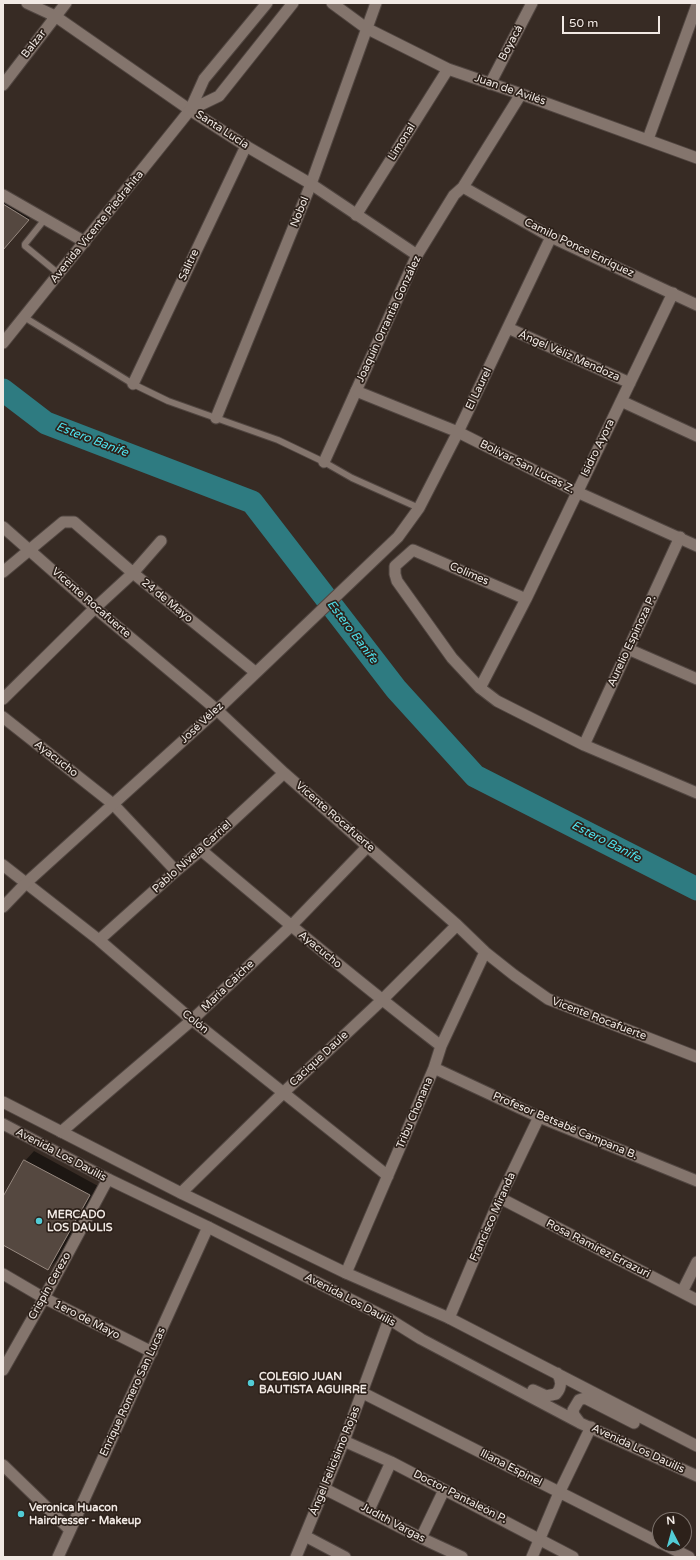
<!DOCTYPE html>
<meta charset="utf-8">
<style>
body{margin:0}
#map{position:relative;width:700px;height:1560px;overflow:hidden;background:#372b24;font-family:"Varela Round",sans-serif}
canvas{display:block}
.frame{position:absolute;inset:0;border:4px solid #f1e9e4;pointer-events:none}
.north{position:absolute;left:652px;top:1512px;width:40px;height:40px;box-sizing:border-box;background:#2d211a;border:1px solid #7b716b;border-radius:50%;rotate:354deg;font-size:11px;font-weight:700;line-height:16px;text-align:center;color:#f1e9e4}
.north::after{content:'';display:block;margin:auto;width:14px;height:18px;background:#52ccd6;clip-path:polygon(50% 0,100% 100%,50% 72%,0 100%)}
.scale{position:absolute;left:562px;top:16px;width:98px;height:18px;box-sizing:border-box;border:2px solid #f1e9e4;border-top:0;padding-left:5px;font-size:12px;line-height:14px;white-space:nowrap;color:#f1e9e4;-webkit-text-stroke:3px #2d211a;paint-order:stroke}
</style>
<div id="map">
<canvas width="700" height="1560"></canvas>
<div class="frame"></div>
<div class="north">N</div>
<div class="scale">50 m</div>
</div>
<script>
const g = document.querySelector('canvas').getContext('2d');
g.lineJoin = 'round';
function fill(path, color) { g.fillStyle = color; g.fill(path, 'evenodd'); }
function stroke(path, color, width, dash) { g.strokeStyle = color; g.lineWidth = width; g.lineCap = dash ? 'butt' : 'round'; g.setLineDash(dash || []); g.stroke(path); }
function drawText(font, color, halo, rows, align = 'center') {
  g.font = font + ' "Varela Round",sans-serif'; g.lineWidth = 3.5; g.setLineDash([]); g.textBaseline = 'middle'; g.strokeStyle = halo; g.fillStyle = color; for (const [text, x, y, turn = 0] of rows) {
    g.save(); g.translate(x, y); g.rotate((+turn || 0) * Math.PI / 180); g.textAlign = isNaN(turn) ? turn : align; if (halo) g.strokeText(text, 0, 0); g.fillText(text, 0, 0); g.restore();
  }
}
const shadow = new Path2D(`
 M3,193L35,212L3,250Z
 M34,1151L98,1186L57,1260L48,1269L3,1244V1199L25,1161Z`);
const river = new Path2D(`
 M3,390L46,423L252,502L396,689L475,776L697,889`);
const building = new Path2D(`
 M3,204L29,220L3,250Z
 M24,1160L90,1195L48,1270L3,1245V1197Z`);
const service = new Path2D(`
 M45,219L25,244V246L59,274
 M24,317L133,384L168,401L278,440L324,462L352,478L419,508`);
const minor = new Path2D(`
 M27,3L55,16L190,110
 M332,3L366,28L448,69L521,94L697,158
 M490,84L532,3
 M3,85L66,3
 M648,139L697,5
 M463,187L551,237L697,305
 M3,195L85,242
 M356,215L448,69
 M417,255L454,195L463,187L521,94
 M508,328L630,383
 M133,384L246,146
 M621,401L697,436
 M216,418L311,184L376,3
 M458,432L551,237
 M324,462L356,391
 M3,527L95,608L217,710L284,773L457,925L485,952L514,975L548,999L697,1057
 M3,572L63,522H74L133,573L255,672
 M526,599L413,550L395,566V574L397,581L452,658L480,688L497,701L584,745L697,793
 M628,649L697,679
 M480,688L526,599L673,293
 M3,699L95,608L133,573L161,541
 M3,717L113,804L176,871
 M584,745L680,537
 M201,850C280,917 360,983 441,1046
 M3,865L99,940L192,1020L388,1176
 M99,940L176,871L201,850L284,773
 M434,1068L539,1117L697,1181
 M61,1132L192,1020L291,926L368,846
 M181,1193L283,1093L382,1000L457,925
 M500,1198L697,1300
 M346,1273L434,1068L441,1046L485,952
 M3,1274L44,1298L152,1352
 M682,1292L697,1262
 M449,1318L500,1198L539,1117
 M3,1370L44,1298L108,1179
 M363,1393L660,1543
 M344,1441L391,1462L573,1557
 M3,1465L69,1529
 M325,1489L421,1538L462,1557
 M369,1510L391,1462
 M305,1536L345,1557
 M421,1538L444,1490
 M663,1544L689,1557
 M58,1557L208,1227
 M296,1557L344,1441L389,1319
 M532,1557L559,1493L591,1427`);
const tertiary = new Path2D(`
 M190,110L246,146L311,184L417,255L356,391L458,432L577,492L697,546
 M3,907L26,883L217,710L398,537L419,508L458,432
 M3,1102L181,1193L346,1273L449,1318L697,1446
 M3,1124L108,1179L208,1227L389,1319L421,1339L580,1423L697,1476
 M533,1390L546,1396L556,1394C562,1387 562,1381 557,1373
 M580,1423L574,1415L573,1410L579,1400L585,1398L634,1423`);
const secondary = new Path2D(`
 M190,110L219,96L293,3
 M3,343L182,120L190,110L204,79L267,3`);
const markers = [
 [39,1221,4,"#52ccd6"],
 [251,1383,4,"#52ccd6"],
 [21,1514,4,"#52ccd6"]
];
const streetNames = [
 ["Boyacá",511,43,-62],
 ["Balzar",34,44,-52],
 ["Juan de Avilés",510,90,19],
 ["Santa Lucía",222,130,33],
 ["Limonal",402,142,-58],
 ["Nobol",300,212,-68],
 ["Avenida Vicente Piedrahíta",97,227,-51],
 ["Camilo Ponce Enríquez",579,248,26],
 ["Salitre",189,265,-65],
 ["Joaquín Orrantia González",389,319,-65],
 ["Ángel Véliz Mendoza",569,356,24],
 ["El Laurel",479,389,-64],
 ["Isidro Ayora",598,448,-64],
 ["Bolívar San Lucas Z.",527,467,27],
 ["Colimes",469,574,23],
 ["24 de Mayo",167,601,39],
 ["Vicente Rocafuerte",91,603,41],
 ["Aurelio Espinoza P.",632,641,-65],
 ["José Vélez",202,723,-43],
 ["Ayacucho",56,759,38],
 ["Vicente Rocafuerte",335,817,41],
 ["Pablo Nivela Carriel",192,857,-42],
 ["Ayacucho",320,950,39],
 ["María Caiche",228,986,-44],
 ["Vicente Rocafuerte",599,1019,21],
 ["Colón",195,1022,39],
 ["Cacique Daule",319,1059,-43],
 ["Tribu Chonana",415,1113,-67],
 ["Profesor Betsabé Campana B.",565,1126,23],
 ["Avenida Los Dauilis",61,1155,28],
 ["Francisco Miranda",493,1217,-66],
 ["Rosa Ramírez Errazuri",598,1249,27],
 ["Crispín Cerezo",50,1286,-61],
 ["Avenida Los Dauilis",350,1300,28],
 ["1ero de Mayo",87,1320,27],
 ["Enrique Romero San Lucas",133,1392,-65],
 ["Avenida Los Dauilis",638,1449,25],
 ["Ángel Felicisimo Rojas",335,1461,-68],
 ["Iliana Espinel",511,1468,27],
 ["Doctor Pantaleón P.",460,1497,27],
 ["Judith Vargas",393,1523,28]
];
const poiNames = [
 ["MERCADO",47,1215],
 ["LOS DAULIS",47,1228],
 ["COLEGIO JUAN",259,1377],
 ["BAUTISTA AGUIRRE",259,1390],
 ["Veronica Huacon",29,1508],
 ["Hairdresser - Makeup",29,1521]
];
const waterNames = [
 ["Estero Banife",92,440,21],
 ["Estero Banife",352,632,53],
 ["Estero Banife",606,842,27]
];
fill(shadow, '#0007');
stroke(river, '#2e7b81', 23);
fill(building, '#554840');
stroke(building, '#978980', 1);
stroke(service, '#514641', 8);
stroke(minor, '#514641', 13);
stroke(tertiary, '#514641', 13);
stroke(secondary, '#514641', 13);
stroke(service, '#84756d', 6);
stroke(minor, '#84756d', 11);
stroke(tertiary, '#84756d', 11);
stroke(secondary, '#84756d', 11);
for (const [x, y, r, color] of markers) { const dot = new Path2D(); dot.arc(x, y, r, 0, 2 * Math.PI); g.fillStyle = color; g.fill(dot); stroke(dot, '#2d211a', 1.5); }
drawText('11px', '#f1e9e4', '#2d211a', streetNames);
drawText('bold 11px', '#f1e9e4', '#2d211a', poiNames, 'left');
drawText('italic 12px', '#4ee2ee', '#2d211a', waterNames);
</script>
